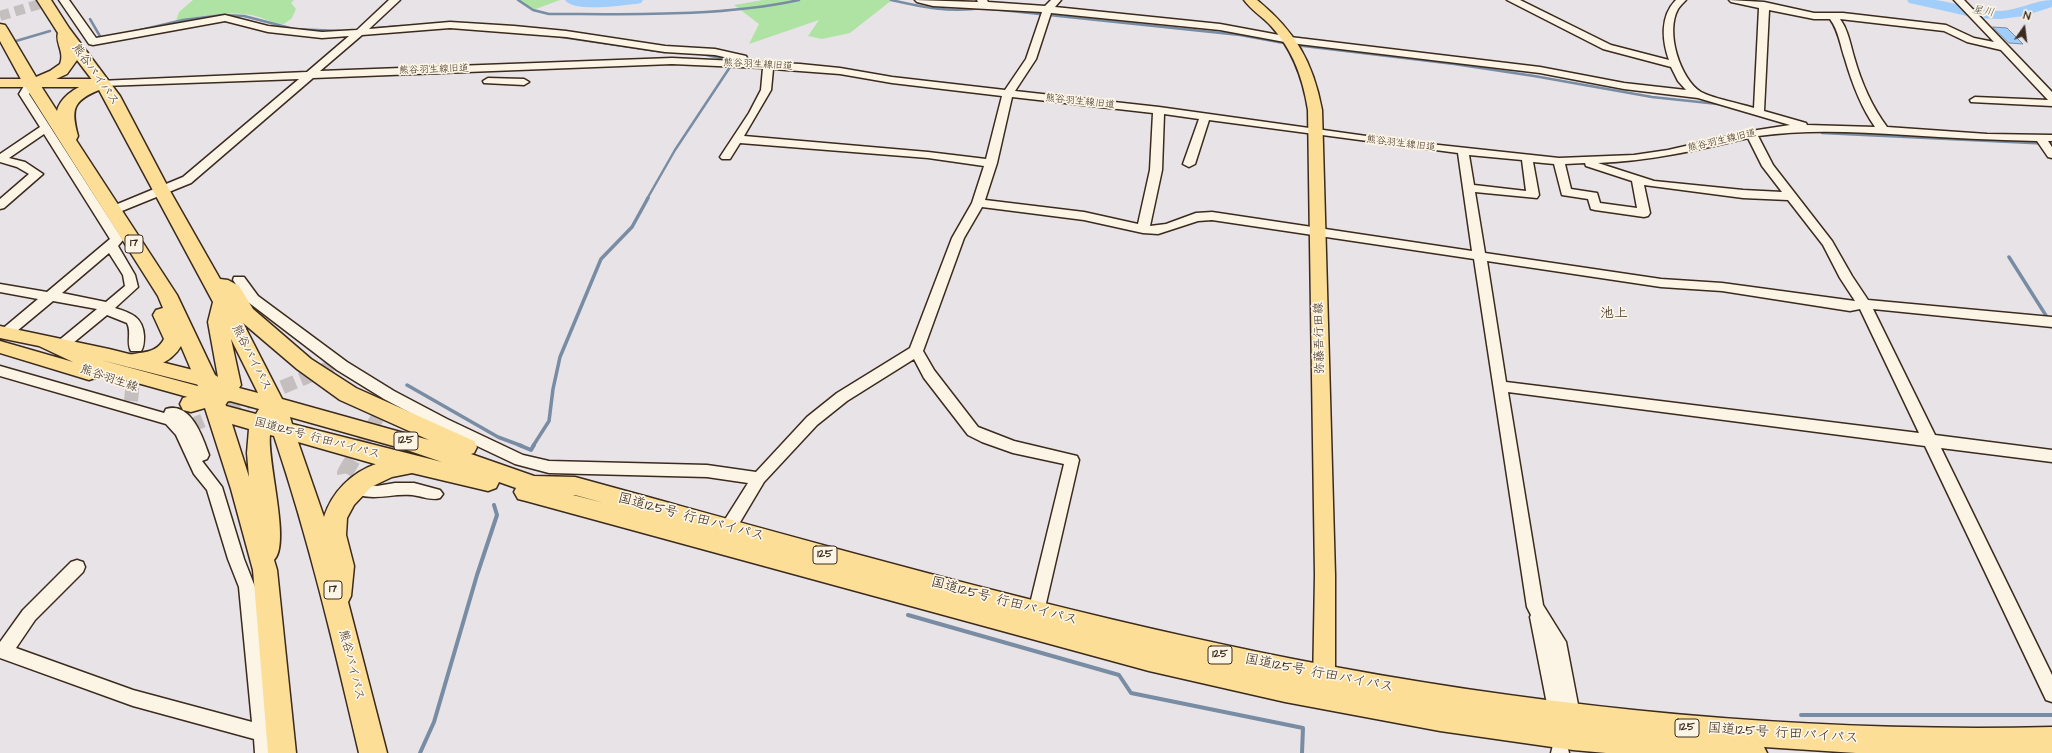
<!DOCTYPE html>
<meta charset="utf-8">
<style>
body{margin:0}
#map{position:relative;width:2052px;height:753px;overflow:hidden;background:#e8e3e7;font-family:"Architects Daughter",sans-serif}
canvas{display:block}
.north{position:absolute;left:2004px;top:8px;width:40px;height:40px;-webkit-text-stroke:3px #fcf5e5;paint-order:stroke;rotate:14deg;font-size:11px;font-weight:700;line-height:16px;text-align:center;color:#3b2a1e}
.north::after{content:'';display:block;margin:auto;width:14px;height:18px;background:#3b2a1e;clip-path:polygon(50% 0,100% 100%,50% 72%,0 100%)}
</style>
<div id="map">
<canvas width="2052" height="753"></canvas>
<div class="north">N</div>
</div>
<script>
const g = document.querySelector('canvas').getContext('2d');
g.lineJoin = 'round';
function fill(path, color) { g.fillStyle = color; g.fill(path, 'evenodd'); }
function stroke(path, color, width, dash) { g.strokeStyle = color; g.lineWidth = width; g.lineCap = dash ? 'butt' : 'round'; g.setLineDash(dash || []); g.stroke(path); }
function drawText(font, color, halo, rows, align = 'center') {
  g.font = font + ' "Architects Daughter","Klee One",sans-serif'; g.lineWidth = 3.5; g.setLineDash([]); g.textBaseline = 'middle'; g.strokeStyle = halo; g.fillStyle = color; for (const [text, x, y, turn = 0] of rows) {
    g.save(); g.translate(x, y); g.rotate((+turn || 0) * Math.PI / 180); g.textAlign = isNaN(turn) ? turn : align; if (halo) g.strokeText(text, 0, 0); g.fillText(text, 0, 0); g.restore();
  }
}
const green = new Path2D(`
 M193,0H294L291,3L296,9L292,18L284,24C272,24 263,17 251,15C224,11 203,16 176,21L179,12Z
 M519,0H560L533,10Z
 M763,0H892L850,33L822,39L808,36L819,20L749,44L759,24L734,5Z`);
const water = new Path2D(`
 M1993,27L2007,28L2023,44L2009,43Z`);
const streamFar2 = new Path2D(`
 M518,0L533,10L549,14C629,14 721,17 799,0
 M891,0C922,7 950,13 982,8L1240,35L1289,44
 M90,19L101,38L104,37
 M364,29L402,26
 M132,32L183,20L222,15L244,16L294,29L340,31
 M555,36L664,52
 M16,41L50,31
 M1295,45L1454,64L1534,76L1652,97L1718,104
 M1822,133L2052,144
 M647,199L675,150L734,61L702,54`);
const streamFar1 = new Path2D(`
 M2009,257L2052,325
 M407,385L498,437L522,446
 M533,446L549,421L553,389L560,357L601,259L632,227L648,198`);
const stream = new Path2D(`
 M519,445L531,450L534,445
 M908,615L1119,675L1131,693L1303,728L1302,753
 M1801,715H2052
 M420,753L434,722L477,575L497,515L494,505`);
const river = new Path2D(`
 M565,0H643L641,3L636,4C621,5 574,13 565,0Z
 M1907,0C1916,0 1926,0 1935,0C1957,3 1978,11 2001,11C2019,10 2035,0 2052,0V7L2024,16L2001,19L1976,18L1914,4L1909,3Z`);
const minorTunnelFar2 = new Path2D(`
 M0,16L53,0`);
const minorTunnelFar1 = new Path2D(`
 M131,401L136,348
 M190,426L333,366
 M361,446L387,401`);
const minorTunnel = new Path2D(`
 M361,490L346,479L345,473L361,445`);
const minor = new Path2D(`
 M59,0H69L96,38L225,15L268,26L322,32L357,30L389,0H400L369,29L450,22L514,26L566,31L665,46L715,49L746,56L747,58L742,61L715,55L665,52L566,37L450,28L362,35L320,71L672,58L800,64L840,68L892,77L1005,90L1026,59L1042,12L933,6L917,2L915,0L978,2L977,0H987L988,2L1045,6L1051,0H1061L1055,7L1220,24L1290,37L1540,67L1624,83L1686,90L1678,81L1671,67L1603,49L1507,0H1520L1611,45L1669,60C1662,40 1660,16 1676,0H1686C1683,3 1680,6 1678,9C1665,32 1680,79 1701,92C1714,99 1739,103 1754,108L1759,8L1731,2L1729,0L1764,2L1814,13H1843L1946,25L1974,38L1994,42L1954,0H1964L2052,92V106L1971,102L1970,100L1975,97L2048,100L2001,50L1967,42L1944,31L1840,19C1848,30 1850,43 1854,57C1861,82 1872,107 1887,127L1987,134L2052,135V141H2048L2052,147V158L2048,157L2037,141C1993,140 1950,138 1906,135C1855,132 1809,129 1758,136L1773,165L1832,241L1852,276L1868,300L2052,317V327L1873,309L1935,435L2052,450V462L1941,448L2052,675V702L2046,700L1925,446L1508,392L1543,605L1566,642L1580,715L1577,721L1571,723L1565,721L1560,705L1555,707L1549,705L1546,699L1530,617L1531,615L1527,607L1474,259L1212,220L1198,221L1158,234L1143,233L1084,220L982,207L964,238L923,351L934,370L978,427L1014,441L1077,456L1079,460L1044,612L1042,617L1036,619L1030,617L1028,612L1064,464L1013,453L982,442L968,435L924,378L914,359L847,401L817,425L764,482L733,534L727,536L721,534L719,529L748,483L707,477L549,473L515,464L437,427L384,399L337,370L248,302L233,280L234,277H244L258,296L347,362L394,391L447,419L523,455L549,461L707,465L756,472L807,417L837,393L910,348L952,238L972,203L984,166L928,158L740,143L730,159H722L720,157L749,113L761,90L763,68L672,64L313,78L191,183L112,215L108,214L106,211L108,208L183,177L299,79L103,86L98,83L99,81L307,72L349,36L322,38L268,32L225,21L93,45L89,44ZM1769,10L1814,19H1830C1839,31 1840,45 1845,59C1852,83 1861,107 1875,127L1807,125L1806,123L1764,111ZM1051,13L1220,30L1290,43L1540,73L1624,89L1698,98L1790,125L1751,131L1668,150L1634,155L1559,158L1402,141L1159,107L1015,91L1036,59ZM773,69L840,74L892,83L1002,96L986,159L928,152L744,136L771,90ZM1012,97L1153,113L1150,170L1138,224L1084,212L985,200L997,163ZM1164,114L1199,119L1183,164L1189,167L1195,164L1209,120L1458,153L1472,251L1212,212L1196,213L1166,224L1150,226L1162,170ZM1748,138L1762,166L1782,192L1743,190L1654,181L1598,163C1650,161 1698,150 1748,138ZM1469,155L1522,160L1526,191L1474,185ZM1533,162L1554,164L1562,195L1588,199L1591,209L1595,210L1644,217L1648,216L1650,213L1644,185L1743,198L1788,200L1823,245L1840,278L1855,301L1722,283L1661,279L1485,253L1475,192L1537,198L1539,195ZM1565,164L1585,163L1586,166L1632,181L1637,208L1600,203L1597,193L1571,189ZM1487,261L1661,287L1722,291L1850,311L1860,309L1919,433L1506,382Z
 M488,78L524,79L529,82L524,85L484,83L483,81Z
 M31,80L36,83L29,94L123,240L118,246L135,275L138,287L115,308C131,313 143,317 144,336C144,341 144,347 141,351H131C126,343 132,332 127,323L107,315L67,348H57L55,345L57,342L97,309L53,301L11,336L6,338L0,334L1,330L38,299L0,292V284L47,292L110,239L44,134L9,158L25,162L43,174L4,208L0,209V199L29,174L17,167L0,162V154L40,127L19,94L27,81ZM109,253L123,275L125,286L106,302L62,293Z
 M0,366L164,413L166,409C191,401 203,438 209,455L207,459L202,461L222,487L244,559L255,587L273,753H255L254,739L133,706L0,658V642L23,610L71,562L77,560L83,562L85,567L83,572L35,620L16,648L133,690L252,722L239,587L228,559L207,490L194,474L176,435L166,424L0,376Z
 M395,483H414L440,490L443,494L440,498C431,501 422,496 412,495C393,493 375,501 356,494L353,490L356,486L361,484L377,486Z
 M1560,742L1567,745L1569,753H1551L1553,745Z`);
const major = new Path2D(`
 M1244,0H1257C1295,31 1313,62 1322,110L1335,575V688L1332,695L1324,698L1316,695L1313,688L1315,575L1308,110C1303,78 1293,50 1271,26C1263,17 1251,10 1244,0Z
 M0,79H103L108,80L110,83L108,86L103,87H0Z
 M0,326L109,349L213,375L216,380L213,385L207,387L101,360L220,392L226,394L229,399L226,404L220,406L98,372L95,378L89,380L0,353V341L73,362L39,346L0,338Z`);
const highway = new Path2D(`
 M37,0H51L69,28L120,96L170,191L220,279L228,280L239,286L253,309L311,359L356,388L474,441L477,447L474,453L471,454L534,476L575,477C813,542 1051,611 1293,659C1543,708 1798,733 2052,727V753H1856L1764,747L1767,753H1606L1573,750L1440,731L1285,702L1149,671L526,501L518,499L514,492L516,488L499,482L496,488L488,491L412,473L392,477L371,487L354,505L347,518L346,535L354,566L351,596L348,602L387,753H359C334,646 309,540 274,436L270,435C267,462 291,544 274,560L277,570L296,753H268L253,570L231,489L205,408L191,412L183,410L180,404L183,398L201,393L181,346C170,365 146,372 126,366L123,361L126,356C140,351 156,355 164,339L153,315L156,310L163,308L158,296L23,83L0,41V24L5,25L7,28L36,77L50,71L60,64C65,52 55,43 58,33ZM77,60L93,81C79,86 61,95 57,111L41,86L67,74ZM99,90L213,302L208,322L218,377L215,375L177,295L76,140L78,136C71,110 72,101 99,90ZM243,323L297,369L340,400L429,440L282,399ZM231,339L258,393L239,388L241,385ZM230,401L259,409L256,414L226,406L225,402ZM290,417L404,449L442,462L292,424ZM232,424L249,429L247,453L249,477ZM298,442L375,464H376C351,473 332,492 324,517ZM573,495H575L604,503Z`);
const farStreetnames = [
 ["熊谷羽生線旧道",758,65,3],
 ["熊谷羽生線旧道",434,70,-2],
 ["熊谷羽生線旧道",1080,102,6],
 ["熊谷羽生線旧道",1722,141,-13],
 ["熊谷羽生線旧道",1401,144,7]
];
const farWaternames = [
 ["星川",1983,12,9]
];
const shields = [
 [134,244,18],
 [406,441,24],
 [825,555,24],
 [333,590,18],
 [1220,655,24],
 [1687,728,24]
];
const shieldNames = [
 ["17",134,244],
 ["125",406,441],
 ["125",825,555],
 ["17",333,590],
 ["125",1220,655],
 ["125",1687,728]
];
const streetNames = [
 ["熊谷バイパス",95,75,55],
 ["弥藤吾行田線",1320,338,-91],
 ["熊谷バイパス",251,358,63],
 ["熊谷羽生線",109,379,19],
 ["国道125号 行田バイパス",317,439,15],
 ["熊谷バイパス",351,665,76]
];
const quarterNames = [
 ["池上",1614,314]
];
const nearStreetnames = [
 ["国道125号 行田バイパス",691,518,15],
 ["国道125号 行田バイパス",1004,602,15],
 ["国道125号 行田バイパス",1319,674,11],
 ["国道125号 行田バイパス",1783,734,4]
];
fill(green, '#afe3a4');
fill(water, '#a1cdfb');
stroke(water, '#788ca3', 1);
stroke(streamFar2, '#788ca3', 2.5);
stroke(streamFar1, '#788ca3', 3.5);
stroke(stream, '#788ca3', 4);
fill(river, '#a1cdfb');
stroke(minorTunnelFar2, '#c5bebf', 10, [10, 5.5]);
stroke(minorTunnelFar1, '#c5bebf', 14, [14, 6]);
stroke(minorTunnel, '#c5bebf', 16, [16, 8]);
stroke(minor, '#3b2a1e', 3);
stroke(major, '#3b2a1e', 3);
stroke(highway, '#3b2a1e', 3);
fill(minor, '#fcf5e5');
fill(major, '#fcde96');
fill(highway, '#fcde96');
drawText('10px', '#3b2a1e', '#fcf5e5', farStreetnames);
drawText('italic 11px', '#545355', '#fcf5e5', farWaternames);
for (const [x, y, w] of shields) { const box = new Path2D(); box.roundRect(x - w / 2, y - 9, w, 18, 3); g.fillStyle = '#fcf5e5'; g.fill(box); stroke(box, '#3b2a1e', 1); }
drawText('bold 11px', '#3b2a1e', null, shieldNames);
drawText('12px', '#3b2a1e', '#fcf5e5', streetNames);
drawText('14px', '#3b2a1e', '#fcf5e5', quarterNames);
drawText('14px', '#3b2a1e', '#fcf5e5', nearStreetnames);
</script>
